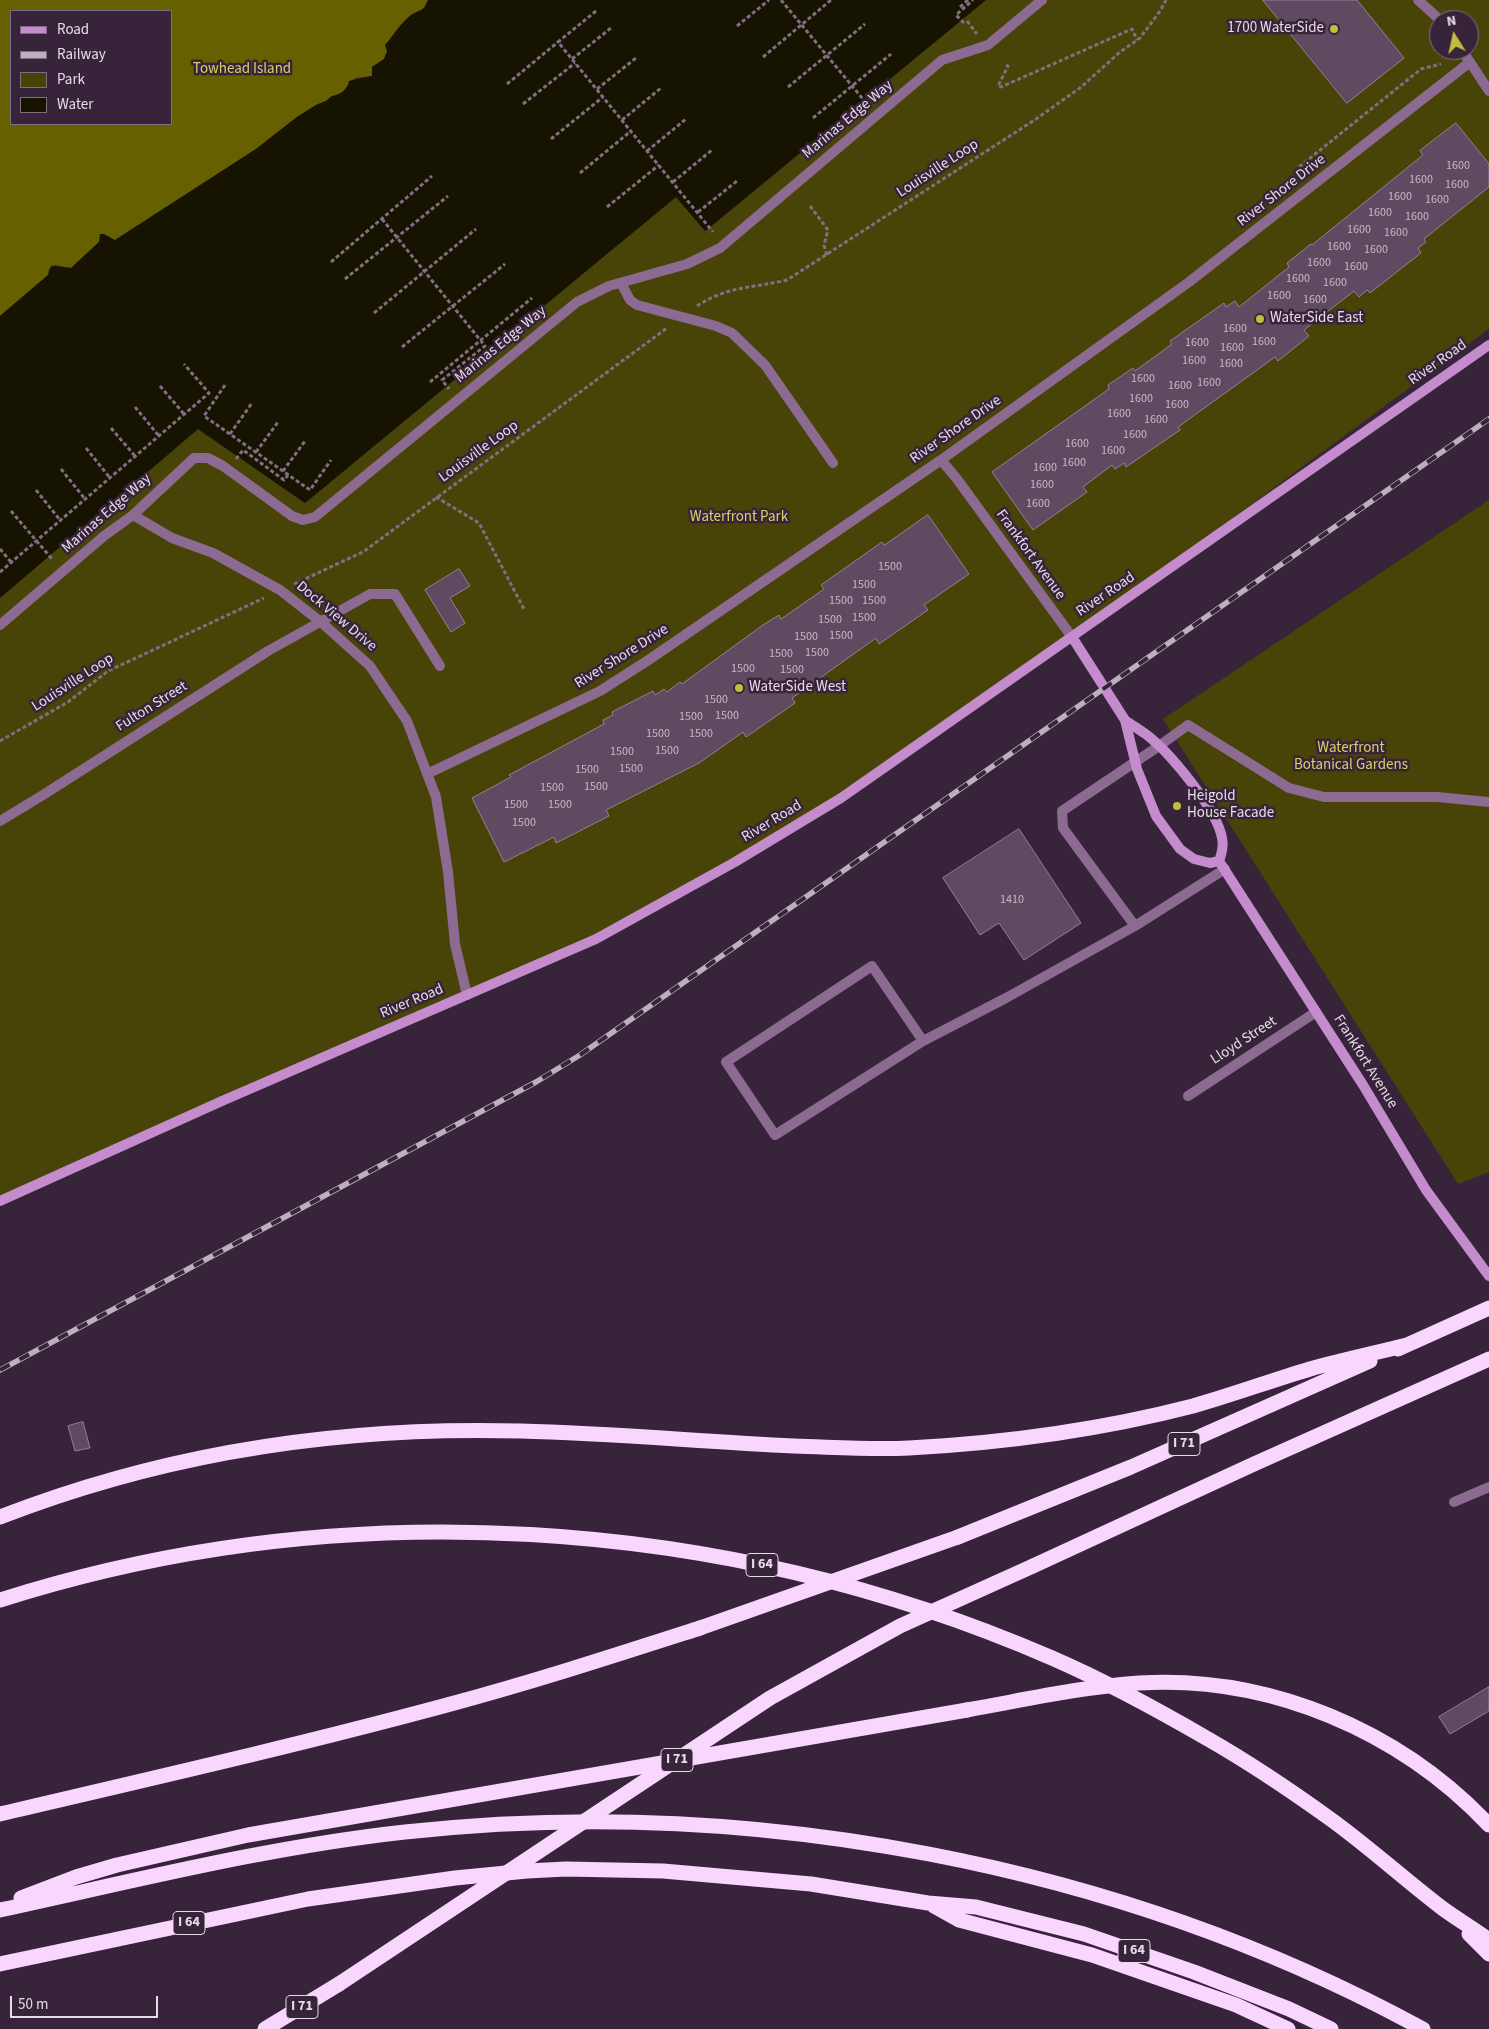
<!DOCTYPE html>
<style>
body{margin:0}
#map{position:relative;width:1489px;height:2029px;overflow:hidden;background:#37243a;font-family:"Source Sans 3",sans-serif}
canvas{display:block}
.legend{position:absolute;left:10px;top:10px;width:162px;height:115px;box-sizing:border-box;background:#37243a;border:1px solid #7e6d80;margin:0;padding:6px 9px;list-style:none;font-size:15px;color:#e8dbe9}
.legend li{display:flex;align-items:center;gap:10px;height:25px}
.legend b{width:25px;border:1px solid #7e6d80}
.north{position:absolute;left:1429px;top:10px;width:50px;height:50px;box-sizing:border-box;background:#37243a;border:1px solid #7e6d80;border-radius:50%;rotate:350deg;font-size:14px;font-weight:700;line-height:20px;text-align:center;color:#e8dbe9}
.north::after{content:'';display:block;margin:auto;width:18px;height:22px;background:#c6bc3c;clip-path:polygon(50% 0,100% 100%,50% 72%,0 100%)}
.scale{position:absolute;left:10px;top:1996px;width:148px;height:22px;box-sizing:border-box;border:2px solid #e8dbe9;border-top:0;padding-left:6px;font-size:15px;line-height:18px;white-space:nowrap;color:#e8dbe9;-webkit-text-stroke:4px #37243a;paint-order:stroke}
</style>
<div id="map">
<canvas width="1489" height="2029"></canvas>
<ul class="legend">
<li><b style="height:6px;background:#c48ccd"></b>Road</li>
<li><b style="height:6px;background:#bdafbf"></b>Railway</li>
<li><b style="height:14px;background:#484408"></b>Park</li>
<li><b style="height:14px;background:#161400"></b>Water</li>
</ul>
<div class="north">N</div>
<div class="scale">50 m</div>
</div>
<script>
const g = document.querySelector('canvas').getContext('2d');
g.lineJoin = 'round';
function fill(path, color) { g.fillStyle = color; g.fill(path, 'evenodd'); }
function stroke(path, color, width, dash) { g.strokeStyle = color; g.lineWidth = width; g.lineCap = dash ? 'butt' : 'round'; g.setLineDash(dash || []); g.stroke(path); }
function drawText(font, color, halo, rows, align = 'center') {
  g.font = font + ' "Source Sans 3",sans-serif'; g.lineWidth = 5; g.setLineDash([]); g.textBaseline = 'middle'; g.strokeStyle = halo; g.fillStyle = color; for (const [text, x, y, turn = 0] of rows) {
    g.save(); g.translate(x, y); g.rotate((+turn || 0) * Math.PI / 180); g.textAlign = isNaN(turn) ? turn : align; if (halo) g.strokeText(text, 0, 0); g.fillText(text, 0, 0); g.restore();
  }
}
const green = new Path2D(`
 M986,0H1489V329L1072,637L841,798L596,939L0,1200V598L198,429L305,503L676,197L706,231ZM1439,20H1469V50H1439Z
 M1489,500V1172L1458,1184L1163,719Z`);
const forest = new Path2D(`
 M0,0H428L424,8L385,45L388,51L384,59L372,67V76L356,78L350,81C348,89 341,95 332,96L326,101L316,105L297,117L256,149L115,240L99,242L71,268L55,265L49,269L48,275L0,316ZM11,11H171V124H11Z`);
const water = new Path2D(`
 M428,0H986L705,231L676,197L305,503L198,429L0,598V316L48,275L51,266L71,268L99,242L100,234H104L115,240L256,149L297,117L316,105L326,101L332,96C340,95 348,89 349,81L372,76V67L384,59L387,51L385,45C393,36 401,22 411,15C420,9 424,12 428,0Z`);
const building = new Path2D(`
 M1263,0H1357L1404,58L1347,103Z
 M1456,123L1489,164V187L1424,239L1426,242L1418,248L1421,253L1370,293L1367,290L1359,297L1354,291L1304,330L1309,336L1278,361L1275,357L1178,427L1180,430L1126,467L1124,463L1115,469L1112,465L1083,487L1087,492L1033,530L992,472L1109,389L1108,385L1133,368L1135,371L1172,344L1170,341L1224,303L1226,307L1235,301L1239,307L1289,267L1287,263L1311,244L1312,245L1423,155L1420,151Z
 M928,515L969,574L924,605L928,610L879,644L876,638L792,698L795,703L746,737L743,732L699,763L606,810L609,816L556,843L554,837L504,862L472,798L511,777L509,775L604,724L603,720L613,715L612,712L653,691L655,695L664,689L667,692L680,682L682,684L763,625L779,615L781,619L817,594L824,589L821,585L882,542L884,545Z
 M459,569L470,586L450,598L465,623L451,632L425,590Z
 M1019,829L1081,923L1024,960L999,923L980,935L943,878Z
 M83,1422L90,1448L75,1451L68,1426Z
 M1489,1687V1711L1450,1734L1439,1717Z`);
const path = new Path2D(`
 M781,0L867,104
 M960,7L968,0
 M596,11L558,42L713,232
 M967,21L977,34
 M964,23L956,15L973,0
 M737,26L769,0
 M763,57L831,0
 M572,59L611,28
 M1006,65L1008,66L998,86L1001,87L1132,29L1137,40
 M507,84L558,42
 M788,87L865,24
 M597,89L636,58
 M523,104L575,63
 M813,118L891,54
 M622,120L661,88
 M551,139L603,97
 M647,151L686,119
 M1299,167L1421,69L1441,64
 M580,173L631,131
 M673,182L712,150
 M810,206L828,230L824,245L827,256
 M607,207L659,165
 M698,212L737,181
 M382,219L485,346L442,380L449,389
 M331,262L432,176
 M345,279L448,196
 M697,306C727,286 753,288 787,280L1036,119L1080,88L1120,52L1140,38L1160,11L1166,0
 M374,313L476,229
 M402,347L505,264
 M430,382L532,298
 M225,385L204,416L310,490L331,460
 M160,386L184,414
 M135,407L159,436
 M111,428L135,456
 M230,434L252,403
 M86,448L110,478
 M256,452L278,422
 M236,459L243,450L284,480L288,475
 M61,469L85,499
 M283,471L305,441
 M36,490L60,520
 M436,497L479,523L525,611
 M11,511L52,559
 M0,549L11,562
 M0,572L209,393L184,364
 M294,584L363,552L667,328
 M0,741L68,702L108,671L264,598`);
const lane = new Path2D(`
 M621,283L630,300L637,305L716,326L732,333L765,365L833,463
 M0,821L43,795L268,651L370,594H395L440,666
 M1225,869L1135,926L1063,828L1062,811L1159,746L1188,725L1289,788L1324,797H1437L1489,802
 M923,1041L872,966L726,1062L775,1135L923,1041L1006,998L1135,926
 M1188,1096L1316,1012
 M1454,1502L1489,1487`);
const street = new Path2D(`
 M1418,0L1440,20
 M1462,50L1489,91
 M941,460L957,479L1072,637
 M133,515L172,538L213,553L280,590L321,622L370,666L407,721L436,797L448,872L455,944L467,995
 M0,625L104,536L133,515L194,458H208L223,466L292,516L303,520L315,517L577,302L609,286L687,264L720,248L942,60L988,45L1042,0
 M427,774L600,691L647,661L941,460L1189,282L1470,62`);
const secondary = new Path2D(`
 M1072,637L1125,720L1137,769L1156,816L1180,849L1194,859L1210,863L1219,861
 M1125,720C1132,725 1140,730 1147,735C1170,753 1217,809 1222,838C1224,846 1222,853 1219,861
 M1219,861L1363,1085L1426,1190L1489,1276
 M0,1201L222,1101L596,939L735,862L841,798L1489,345`);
const highway = new Path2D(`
 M1398,1349L1489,1308
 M0,1517C167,1452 343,1426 521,1431C612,1433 703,1442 794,1446C832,1447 871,1450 909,1448C1004,1443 1100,1430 1193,1406C1232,1395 1270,1381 1310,1369C1342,1360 1375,1353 1407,1345
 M958,1537L1131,1467L1370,1361
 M1033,1566L1254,1464L1489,1359
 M0,1600C343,1491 722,1515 1052,1658C1105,1681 1158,1710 1208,1739C1250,1763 1290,1790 1329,1818C1368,1846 1404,1879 1442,1908C1457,1919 1474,1929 1489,1940
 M0,1814C149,1779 299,1745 447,1705C533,1682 616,1655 700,1628
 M21,1898L76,1877L117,1865L248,1835L967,1710
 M934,1906L959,1920L1092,1955L1236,2005L1288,2029
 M0,1910C134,1881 268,1847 405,1832C750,1794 1118,1863 1423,2029
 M1469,1934L1489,1954
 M0,1964L308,1899L455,1878L527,1871L566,1869L663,1871L811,1884L928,1903L976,1907L1084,1934L1194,1972L1289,2009L1331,2029
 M265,2029L339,1984`);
const rail = new Path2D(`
 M0,1370L536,1082L580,1055L1489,419`);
const highwayBridge = new Path2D(`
 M700,1628L958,1537
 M967,1710C1024,1700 1081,1687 1139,1683C1270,1675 1400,1731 1489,1825
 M339,1984L770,1698L900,1626L1033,1566`);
const markers = [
 [1334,29,5,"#c6bc3c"],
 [1260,319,5,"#c6bc3c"],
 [739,688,5,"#c6bc3c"],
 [1177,806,5,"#c6bc3c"]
];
const numberNames = [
 ["1600",1458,166],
 ["1600",1421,180],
 ["1600",1457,185],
 ["1600",1400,197],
 ["1600",1437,200],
 ["1600",1380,213],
 ["1600",1417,217],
 ["1600",1359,230],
 ["1600",1396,233],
 ["1600",1339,247],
 ["1600",1376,250],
 ["1600",1319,263],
 ["1600",1356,267],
 ["1600",1298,279],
 ["1600",1335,283],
 ["1600",1279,296],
 ["1600",1315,300],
 ["1600",1235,329],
 ["1600",1264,342],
 ["1600",1197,343],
 ["1600",1232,348],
 ["1600",1194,361],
 ["1600",1231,364],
 ["1600",1143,379],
 ["1600",1209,383],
 ["1600",1180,386],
 ["1600",1141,399],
 ["1600",1177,405],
 ["1600",1119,414],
 ["1600",1156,420],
 ["1600",1135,435],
 ["1600",1077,444],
 ["1600",1113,451],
 ["1600",1074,463],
 ["1600",1045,468],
 ["1600",1042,485],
 ["1600",1038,504],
 ["1500",890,567],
 ["1500",864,585],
 ["1500",841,601],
 ["1500",874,601],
 ["1500",864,618],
 ["1500",830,620],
 ["1500",841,636],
 ["1500",806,637],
 ["1500",817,653],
 ["1500",781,654],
 ["1500",743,669],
 ["1500",792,670],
 ["1500",716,700],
 ["1500",727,716],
 ["1500",691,717],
 ["1500",658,734],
 ["1500",701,734],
 ["1500",667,751],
 ["1500",622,752],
 ["1500",631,769],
 ["1500",587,770],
 ["1500",596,787],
 ["1500",552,788],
 ["1500",516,805],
 ["1500",560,805],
 ["1500",524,823],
 ["1410",1012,900]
];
const shields = [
 [1184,1444,32],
 [762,1565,32],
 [677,1760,32],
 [189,1923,32],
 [1134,1951,32],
 [302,2007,32]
];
const shieldNames = [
 ["I 71",1184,1444],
 ["I 64",762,1565],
 ["I 71",677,1760],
 ["I 64",189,1923],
 ["I 64",1134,1951],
 ["I 71",302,2007]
];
const poiNames = [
 ["1700 WaterSide",1324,29,"right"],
 ["WaterSide East",1270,319],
 ["WaterSide West",749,688],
 ["Heigold",1187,797],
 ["House Facade",1187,814]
];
const parkNames = [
 ["Towhead Island",242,70],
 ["Waterfront Park",739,518],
 ["Waterfront",1351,749],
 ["Botanical Gardens",1351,766]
];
const streetNames = [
 ["Marinas Edge Way",848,120,-40],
 ["Louisville Loop",938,169,-33],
 ["River Shore Drive",1282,191,-38],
 ["Marinas Edge Way",501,345,-39],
 ["River Road",1438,363,-35],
 ["River Shore Drive",956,430,-35],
 ["Louisville Loop",479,452,-36],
 ["Marinas Edge Way",107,514,-41],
 ["Frankfort Avenue",1030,555,54],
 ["River Road",1106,595,-34],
 ["Dock View Drive",336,617,40],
 ["River Shore Drive",622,657,-32],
 ["Louisville Loop",73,683,-33],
 ["Fulton Street",152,707,-32],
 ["River Road",772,822,-31],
 ["River Road",412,1002,-23],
 ["Lloyd Street",1244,1041,-33],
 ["Frankfort Avenue",1365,1062,58]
];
fill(green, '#484408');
fill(forest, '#676000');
fill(water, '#161400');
fill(building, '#5f4a62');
stroke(building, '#957e98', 1);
stroke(path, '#806f82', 3, [4, 2.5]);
stroke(lane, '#8d6a92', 10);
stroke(street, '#8d6a92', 10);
stroke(secondary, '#c48ccd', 10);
stroke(highway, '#f9d6fe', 15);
stroke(rail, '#bdafbf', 5.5);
stroke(rail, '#37243a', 4, [11]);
stroke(highwayBridge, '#f9d6fe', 15);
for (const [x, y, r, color] of markers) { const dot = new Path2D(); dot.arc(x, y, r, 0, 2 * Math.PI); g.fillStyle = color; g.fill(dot); stroke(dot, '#37243a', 2); }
drawText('12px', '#c6b7c7', null, numberNames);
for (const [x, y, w] of shields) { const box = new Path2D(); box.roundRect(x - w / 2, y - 11.5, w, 23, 4); g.fillStyle = '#37243a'; g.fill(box); stroke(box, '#e8dbe9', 1); }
drawText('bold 14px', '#e8dbe9', null, shieldNames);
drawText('15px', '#e8dbe9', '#37243a', poiNames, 'left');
drawText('15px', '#d9d163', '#37243a', parkNames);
drawText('15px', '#e8dbe9', '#37243a', streetNames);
</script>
